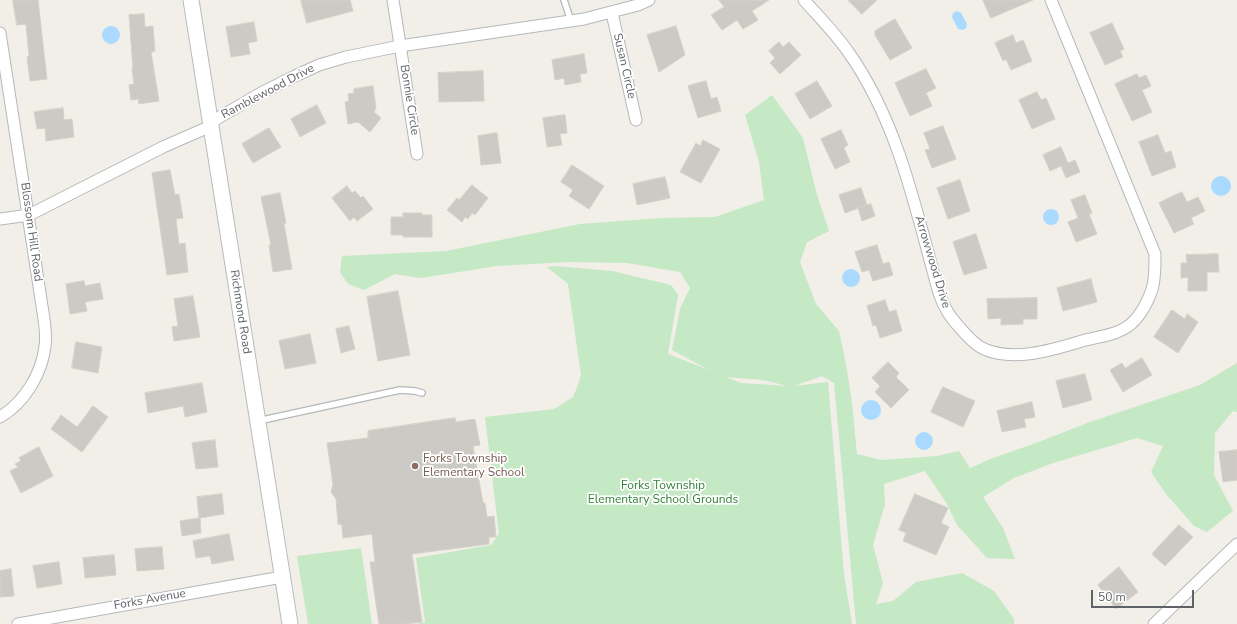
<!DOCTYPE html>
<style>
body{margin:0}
#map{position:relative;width:1237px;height:624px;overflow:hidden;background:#f1efe8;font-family:"Nunito Sans",sans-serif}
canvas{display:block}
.scale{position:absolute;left:1091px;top:590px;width:103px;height:18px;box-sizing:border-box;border:2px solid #5f6368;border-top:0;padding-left:5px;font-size:12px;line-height:14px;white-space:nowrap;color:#5f6368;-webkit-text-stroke:3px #fff;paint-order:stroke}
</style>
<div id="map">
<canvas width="1237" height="624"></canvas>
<div class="scale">50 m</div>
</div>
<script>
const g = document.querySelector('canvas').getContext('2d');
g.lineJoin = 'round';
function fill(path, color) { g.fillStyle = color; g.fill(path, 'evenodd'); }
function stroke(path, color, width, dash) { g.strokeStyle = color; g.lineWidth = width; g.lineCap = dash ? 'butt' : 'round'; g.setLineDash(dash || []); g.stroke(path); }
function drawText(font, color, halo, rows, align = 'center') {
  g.font = font + ' "Nunito Sans",sans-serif'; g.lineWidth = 3.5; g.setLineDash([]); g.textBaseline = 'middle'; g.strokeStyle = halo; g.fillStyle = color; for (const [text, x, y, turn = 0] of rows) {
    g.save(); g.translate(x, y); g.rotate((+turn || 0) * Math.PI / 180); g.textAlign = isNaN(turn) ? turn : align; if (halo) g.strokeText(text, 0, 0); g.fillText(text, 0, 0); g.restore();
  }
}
const green = new Path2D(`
 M772,95L803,138L817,195L829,231L807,242L800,262L816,304L839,331L846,364L852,403L857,454L881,460L937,456L959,451L970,468L993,458L1036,443L1090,422L1200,385L1237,363V412L1233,411L1215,433L1214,475L1233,511L1207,532L1194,526L1166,494L1151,472L1163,446L1137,438L1053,463L1014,478L983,497L1003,528L1015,559L987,558L957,525L947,504L925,471L884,484L885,504L873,545L883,583L876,604L893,601L916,582L962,573L994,591L1014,619V624H856L834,383L822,376L794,386L828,382L844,574L852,624H415L425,622L416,558L491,545L499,534L485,417L554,409L573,397L578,385L581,375L568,284L547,267L555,266L612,271L671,285L678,295L668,354L709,370L672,350L680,309L690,288L680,272L627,263L568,262L497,266L421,278L395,274L364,290L348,284L340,272L342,256L446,251L580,224L661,218L715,217L764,200L759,162L745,115ZM726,377L763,380L788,386L741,383Z
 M361,548L372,624H308L297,556Z`);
const water = new Path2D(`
 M957,11L961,13L967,24L966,28L963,30L958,29L952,17L953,13Z
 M102 35a9 9 0 1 1 18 0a9 9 0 1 1-18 0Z
 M1211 186a10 10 0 1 1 20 0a10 10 0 1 1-20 0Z
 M1043 217a8 8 0 1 1 16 0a8 8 0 1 1-16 0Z
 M842 278a9 9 0 1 1 18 0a9 9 0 1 1-18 0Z
 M861 410a10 10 0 1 1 20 0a10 10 0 1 1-20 0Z
 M915 441a9 9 0 1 1 18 0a9 9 0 1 1-18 0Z`);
const building = new Path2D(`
 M13,0H38L47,79L30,81L27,57L29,56L26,24L17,25Z
 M301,0H350L353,11L307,23Z
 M719,0H769L752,11L758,20L743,29L737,20L722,30L711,15L724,7Z
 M848,0H877L862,14Z
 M983,0H1033L991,18Z
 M144,14L145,27L153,26L155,51L151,52L159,101L139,104L138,99L131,100L129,85L134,84L132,69H133L129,15Z
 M895,19L912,48L890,60L875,35V31Z
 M254,22L257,41L248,43L250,54L231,57L226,27Z
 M1112,23L1124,49L1120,51L1123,57L1105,65L1090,33Z
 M676,26L685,55L659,72L647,35Z
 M1013,35L1016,43L1023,40L1032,61L1011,70L1006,59L1003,61L995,43Z
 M779,42L783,47L789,42L801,55L780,74L770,63L775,58L769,51Z
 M584,54L587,73L580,74L581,82L565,85L564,78L555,80L552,60Z
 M926,69L936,88L926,93L932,106L910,116L895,83Z
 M483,71L484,101L439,102L438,73Z
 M1137,74L1139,78L1146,75L1151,86L1142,90L1152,112L1132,121L1115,84Z
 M706,81L711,99L717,97L721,111L698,118L688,86Z
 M817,81L832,106L810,119L795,94Z
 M373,86L376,108L374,112L381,118L370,132L358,122L348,124L345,102L349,101L348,94L354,93V89Z
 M1037,92L1041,100L1046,98L1055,119L1032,129L1019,100Z
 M317,105L326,123L300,137L291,119Z
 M63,108L64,120L72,119L74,137L46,141L45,128L37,129L34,112Z
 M565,115L567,133L560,134L562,145L547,147L543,118Z
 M943,126L956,159L932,168L925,150L930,149L924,133Z
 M269,128L281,147L253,163L242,144Z
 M841,130L848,145L844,148L850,162L835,169L821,139Z
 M497,133L501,163L481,165L478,136Z
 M1158,135L1165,153L1171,151L1176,167L1152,176L1139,142Z
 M703,140L720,149L701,183L680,172L696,143L700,146Z
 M1061,147L1068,163L1075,160L1080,172L1066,178L1061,166L1050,171L1043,155Z
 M572,165L604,186L589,209L569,196L573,190L561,182Z
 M170,170L175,195L179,194L183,218L176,219L179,244L185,243L188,272L167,275L152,173Z
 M665,177L670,198L637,205L633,184Z
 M960,180L970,211L948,219L937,188Z
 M472,185L488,198L475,215L472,213L468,219L465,217L462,222L447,210L457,198L459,200Z
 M347,186L352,193L355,191L361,198L363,196L373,209L357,221L354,217L350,221L332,198Z
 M861,188L867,205L845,213L839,195Z
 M1182,192L1187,202L1198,197L1205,211L1191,218L1194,224L1174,233L1159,203Z
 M280,193L286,223L284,224L292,269L273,272L269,245H271L261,197Z
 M1085,195L1092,213L1089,214L1097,234L1076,242L1068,222L1078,218L1071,200Z
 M871,204L875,216L862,221L858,208Z
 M403,213H422V215H432V237H403V235H391V217H403Z
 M976,234L987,268L964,275L953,242Z
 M877,245L883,264L889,262L893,275L873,281L869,270L862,272L855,252Z
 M1218,254L1219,272H1207V291H1188V277L1181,278V263H1187L1186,255Z
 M1091,279L1097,302L1063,311L1057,288Z
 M84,281L85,286L100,283L103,299L85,302L87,311L70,314L66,284Z
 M398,291L410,355L378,361L367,297Z
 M193,296L200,337L174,341L172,327L178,326L174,299Z
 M1037,298V319H1023V324L1001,325V318L988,319L987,299Z
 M885,300L889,312L896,310L902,331L880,338L876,325L873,326L867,306Z
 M1172,310L1185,319L1187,314L1198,322L1178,353L1154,337Z
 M349,326L355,349L341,353L336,329Z
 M310,334L316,363L285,369L279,341Z
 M76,342L102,347L98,373L72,368Z
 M1142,358L1152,375L1123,392L1110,370L1122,363L1125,368Z
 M888,362L899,373L896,377L909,390L891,408L875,392L880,386L872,378Z
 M1085,374L1092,400L1063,408L1056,381Z
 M202,383L207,412L185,417L183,406L148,413L145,393Z
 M943,387L975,401L963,427L931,412Z
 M1032,402L1035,417L1024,419L1026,427L1002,432L997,411Z
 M93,406L108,417L82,452L51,429L61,415L77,427Z
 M455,418L456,422L475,419L480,445L473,446L483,503H485L487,517L494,516L496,537H489V544L412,554L422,622L406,624H379L370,562H375L372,534L343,538L342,525L338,524L336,499L331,492L333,484L327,443L368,438V431Z
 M215,440L218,467L196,469L192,443Z
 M39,447L53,476L21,493L10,471L18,467L15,464L21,461L19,458Z
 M1237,450V480L1223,482L1219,452Z
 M222,494L224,514L200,518L201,533L182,536L180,521L199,518L197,497Z
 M915,494L948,508L941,523L949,527L936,555L903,541L906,533L899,530Z
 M1179,525L1193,537L1165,566L1152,554Z
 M229,534L234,560L212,564L210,556L196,558L193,541Z
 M162,547L164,569L137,571L135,549Z
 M114,555L116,575L85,578L83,558Z
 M59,562L62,584L37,588L33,566Z
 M1119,567L1138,592L1116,609L1098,585Z
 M11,569L14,596L0,597V571Z`);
const lane = new Path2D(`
 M564,0L571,21
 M258,421L400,390L415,391L422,393`);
const street = new Path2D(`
 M393,0L417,154
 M804,0C819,17 836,34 849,53C899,124 916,211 939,293C944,308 950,317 961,329C967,336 975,345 984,349C1014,362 1052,350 1082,341C1100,336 1122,335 1135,320C1144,310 1153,292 1154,279C1155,271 1155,263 1155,254L1051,0
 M612,13L636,120
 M0,33L42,306C44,319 47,333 45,346C42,374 24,403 0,417
 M0,219L29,215L163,147L211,126L213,121L261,93L295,76L319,65L346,57L400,46L584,19L638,5L649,0
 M18,624L282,577
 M1154,624L1237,544`);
const secondary = new Path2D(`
 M191,0L290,624`);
const markers = [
 [415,466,4,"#8d6e63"]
];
const streetNames = [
 ["Susan Circle",624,66,77],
 ["Ramblewood Drive",268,92,-28],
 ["Bonnie Circle",409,100,81],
 ["Blossom Hill Road",31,232,82],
 ["Arrowwood Drive",932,262,73],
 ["Richmond Road",240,312,81],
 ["Forks Avenue",150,600,-10]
];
const educationNames = [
 ["Forks Township",423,459],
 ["Elementary School",423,473]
];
const parkNames = [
 ["Forks Township",663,486],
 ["Elementary School Grounds",663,500]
];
fill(green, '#c5e8c5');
fill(water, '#aadaff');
fill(building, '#cccac5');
stroke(building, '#d6d1c6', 1);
stroke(lane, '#b5b8bc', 8);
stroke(street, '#b5b8bc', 13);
stroke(secondary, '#b6babf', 17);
stroke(lane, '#fff', 5.5);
stroke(street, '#fff', 11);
stroke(secondary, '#fff', 15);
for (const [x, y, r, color] of markers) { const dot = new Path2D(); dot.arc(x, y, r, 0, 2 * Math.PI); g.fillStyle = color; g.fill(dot); stroke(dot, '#fff', 1.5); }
drawText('12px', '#5f6368', '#fff', streetNames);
drawText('12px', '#785e54', '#fff', educationNames, 'left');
drawText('12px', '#348238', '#fff', parkNames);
</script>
